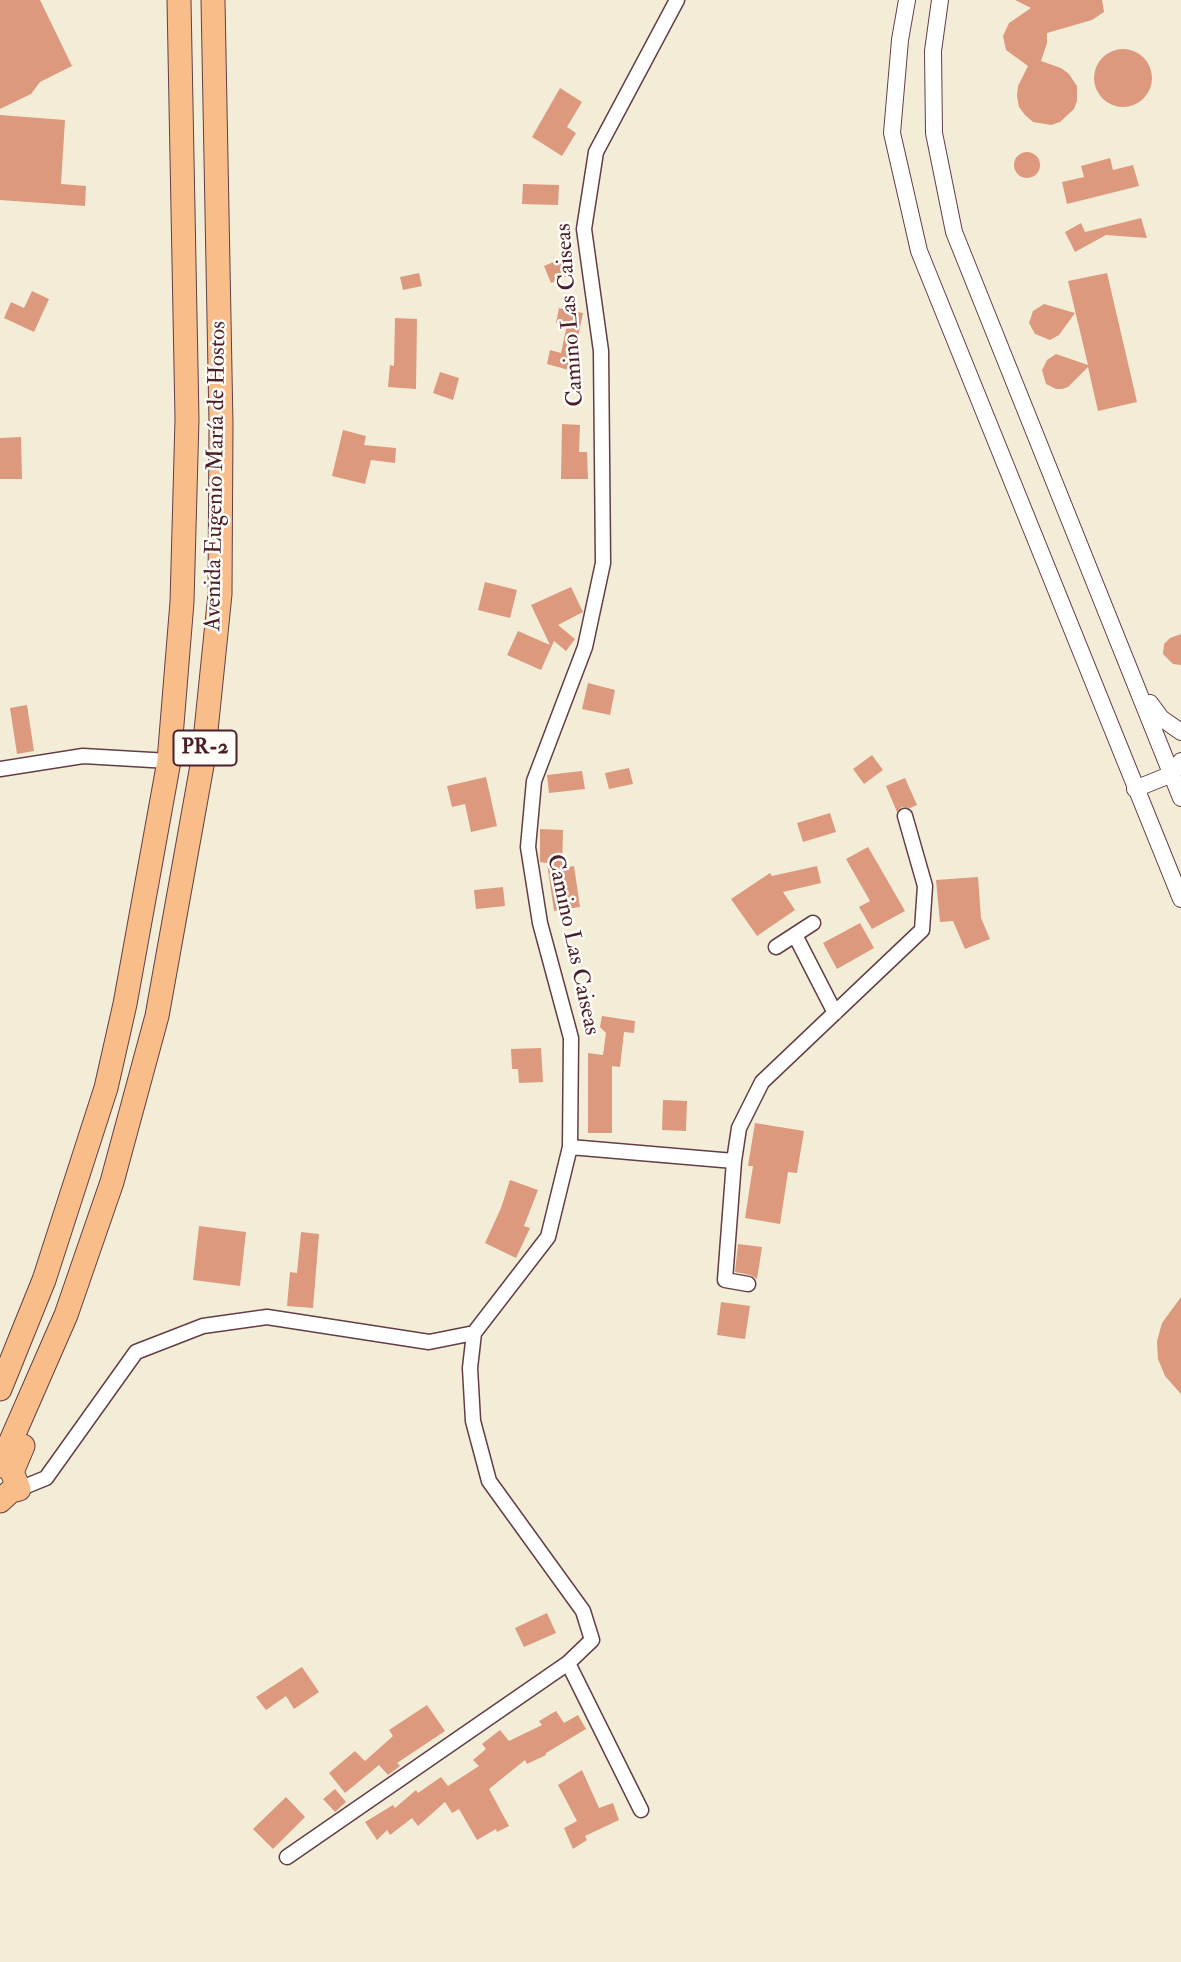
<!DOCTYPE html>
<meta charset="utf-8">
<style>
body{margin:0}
canvas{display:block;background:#f3edd8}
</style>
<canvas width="1181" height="1962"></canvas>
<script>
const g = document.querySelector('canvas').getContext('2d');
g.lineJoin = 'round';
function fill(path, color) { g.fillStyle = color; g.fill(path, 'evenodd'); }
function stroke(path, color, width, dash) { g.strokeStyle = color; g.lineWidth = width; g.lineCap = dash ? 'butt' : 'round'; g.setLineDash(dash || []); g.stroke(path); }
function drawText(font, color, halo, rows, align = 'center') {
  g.font = font + ' "IM FELL Double Pica",serif'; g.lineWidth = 5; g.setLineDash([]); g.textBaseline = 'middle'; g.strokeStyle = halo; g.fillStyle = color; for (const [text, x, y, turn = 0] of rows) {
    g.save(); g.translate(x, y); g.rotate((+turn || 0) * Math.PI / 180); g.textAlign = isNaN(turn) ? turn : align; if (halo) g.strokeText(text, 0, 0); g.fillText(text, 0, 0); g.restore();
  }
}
const building = new Path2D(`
 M0,0H40L72,66L40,82L31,94L0,109Z
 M1015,0H1102L1104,12L1092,20L1047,33V43L1041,61L1061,68L1069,74L1077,86V101L1074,109L1060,122L1051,125L1033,122L1025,115L1019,107L1017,96L1018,86L1028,66L1006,50L1003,36L1009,23L1031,8Z
 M1094 78a29 29 0 1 1 58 0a29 29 0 1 1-58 0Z
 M560,88L582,102L567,127L576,133L562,156L532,137Z
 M0,115L65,120L61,184L86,186L85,206L0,200Z
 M1014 165a13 13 0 1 1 26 0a13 13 0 1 1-26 0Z
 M1110,158L1113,170L1133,165L1139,186L1067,204L1062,182L1084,177L1081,166Z
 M523,184L559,185L558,205L522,204Z
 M1141,218L1147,238L1106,235L1075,252L1065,232L1081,223L1085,232Z
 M567,256L575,273L551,283L544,266Z
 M419,273L422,286L403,290L400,277Z
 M1107,273L1137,402L1098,411L1088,367L1068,387L1062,389H1056L1046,384L1042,370L1047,360L1056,354L1088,365L1068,281Z
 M32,291L49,299L34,332L4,318L11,302L24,308Z
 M1044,304L1075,313L1059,335L1050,340L1035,334L1029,323L1033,311Z
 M559,308L583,313L574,357L580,359L576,372L547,364L550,350L561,353L567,325L556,323Z
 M395,318L417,319L416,389L388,387L390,365L394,366Z
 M440,372L459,378L453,400L433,393Z
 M562,424L580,425L579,452H587L588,479H561Z
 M343,430L366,436L364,445L396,448L395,463L371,460L365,484L332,476Z
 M21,437L22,479H0V438Z
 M485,582L517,590L510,618L478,610Z
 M571,587L583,612L558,625L575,639L566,651L554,641L541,670L507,655L518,631L550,645L531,605Z
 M1181,634V665L1173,664L1163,654L1164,644L1170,638Z
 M588,683L615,690L610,715L582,709Z
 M27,705L34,751L17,754L10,708Z
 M872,755L883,770L864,784L853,769Z
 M629,768L633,784L609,789L605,773Z
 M582,771L585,789L549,793L547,775Z
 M486,777L497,826L471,832L465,804L452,807L447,786Z
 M905,778L917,805L910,808L902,807L897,812L886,786Z
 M830,813L836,832L803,842L797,823Z
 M540,829L563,830L562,868L574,866L580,907L554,911L547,863L540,862Z
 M868,847L905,911L872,929L859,907L870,901L846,859Z
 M817,866L821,883L783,892L795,910L757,936L731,899L770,873L772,876Z
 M978,877L981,918L990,939L965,949L953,921L940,922L936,880Z
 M503,887L505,906L476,909L474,890Z
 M860,923L874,948L837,969L823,943Z
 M602,1016L635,1021L634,1033L624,1032L620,1067L612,1066V1133H588V1053L603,1055L606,1033L600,1027Z
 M541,1048L543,1082L519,1083L518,1069H512L511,1049Z
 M663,1100L687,1101L686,1131L662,1130Z
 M755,1123L804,1131L797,1173L788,1172L780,1224L745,1218L753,1166H748Z
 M510,1180L538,1190L524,1226L530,1228L516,1258L485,1243L501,1208Z
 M199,1226L246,1232L240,1286L193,1280Z
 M301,1232L319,1234L313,1308L287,1306L290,1272L297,1273Z
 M738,1244L762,1247L757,1279L750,1275L735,1272Z
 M1181,1297V1394L1165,1376L1158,1359L1157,1341L1162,1323Z
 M721,1302L750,1306L745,1339L717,1335Z
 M547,1613L556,1633L524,1647L515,1628Z
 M302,1667L319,1692L294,1709L286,1696L266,1710L256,1697Z
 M427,1705L445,1731L397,1763L400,1766L388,1775L379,1765L345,1793L329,1773L355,1751L365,1761L393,1736L389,1730Z
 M556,1711L564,1723L578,1715L586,1729L546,1753V1755L527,1764L525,1760L489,1789L509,1826L497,1832L496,1829L477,1840L459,1809L452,1813L445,1802L418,1826L412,1818L390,1835L387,1830L377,1840L365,1822L393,1805L395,1808L416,1790L418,1793L441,1777L448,1786L479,1766L473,1760L486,1749L482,1744L500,1730L509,1741L542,1725L539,1721Z
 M582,1770L599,1808L613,1803L619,1820L585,1836L587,1840L573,1849L564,1828L577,1821L558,1785Z
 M335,1789L346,1802L335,1812L323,1799Z
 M286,1797L305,1817L273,1849L253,1829Z`);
const minor = new Path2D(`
 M0,769L83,756L169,761
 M796,937L835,1013
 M776,947L813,923
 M570,1147L734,1161
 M748,1284L725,1280L734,1161L739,1128L762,1082L922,930L925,886L905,816
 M19,1489L46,1478L136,1352L203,1326L267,1317L429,1342L474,1333L548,1237L570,1147L571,1038L540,923L528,847L534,781L585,647L603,563L601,351L584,229L596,152L677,0
 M568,1663L641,1810
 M287,1857L568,1663L592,1640L583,1611L489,1481L473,1421L470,1368L474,1333`);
const tertiary = new Path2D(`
 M907,0L900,40L892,133L919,251L1181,899
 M940,0L933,51L934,133L954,232L1181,798
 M1150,703L1161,718L1181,732
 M1135,789L1172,774L1181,761`);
const trunk = new Path2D(`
 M0,1389L44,1280L106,1088L125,1004L169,761L182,602L187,419L179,0
 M0,1466L66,1315L112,1182L157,1016L203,760L220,594L221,424L213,0
 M0,1501L11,1491L19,1489L12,1472L23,1446`);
const shields = [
 [205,748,63]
];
const shieldNames = [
 ["PR-2",205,748]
];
const streetNames = [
 ["Camino Las Caiseas",571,315,-94],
 ["Avenida Eugenio María de Hostos",217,476,-89],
 ["Camino Las Caiseas",572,945,78]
];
fill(building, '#dd997d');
stroke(minor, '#633e45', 17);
stroke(tertiary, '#633e45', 18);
stroke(trunk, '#633e45', 25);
stroke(minor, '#fff', 14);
stroke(tertiary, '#fff', 16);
stroke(trunk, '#f8bd89', 23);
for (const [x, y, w] of shields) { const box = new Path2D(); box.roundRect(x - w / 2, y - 17.5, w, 35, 5); g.fillStyle = '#fdfcf7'; g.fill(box); stroke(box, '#4a1f2b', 2); }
drawText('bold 21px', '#4a1f2b', null, shieldNames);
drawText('23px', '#4a1f2b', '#fdfcf7', streetNames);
</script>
